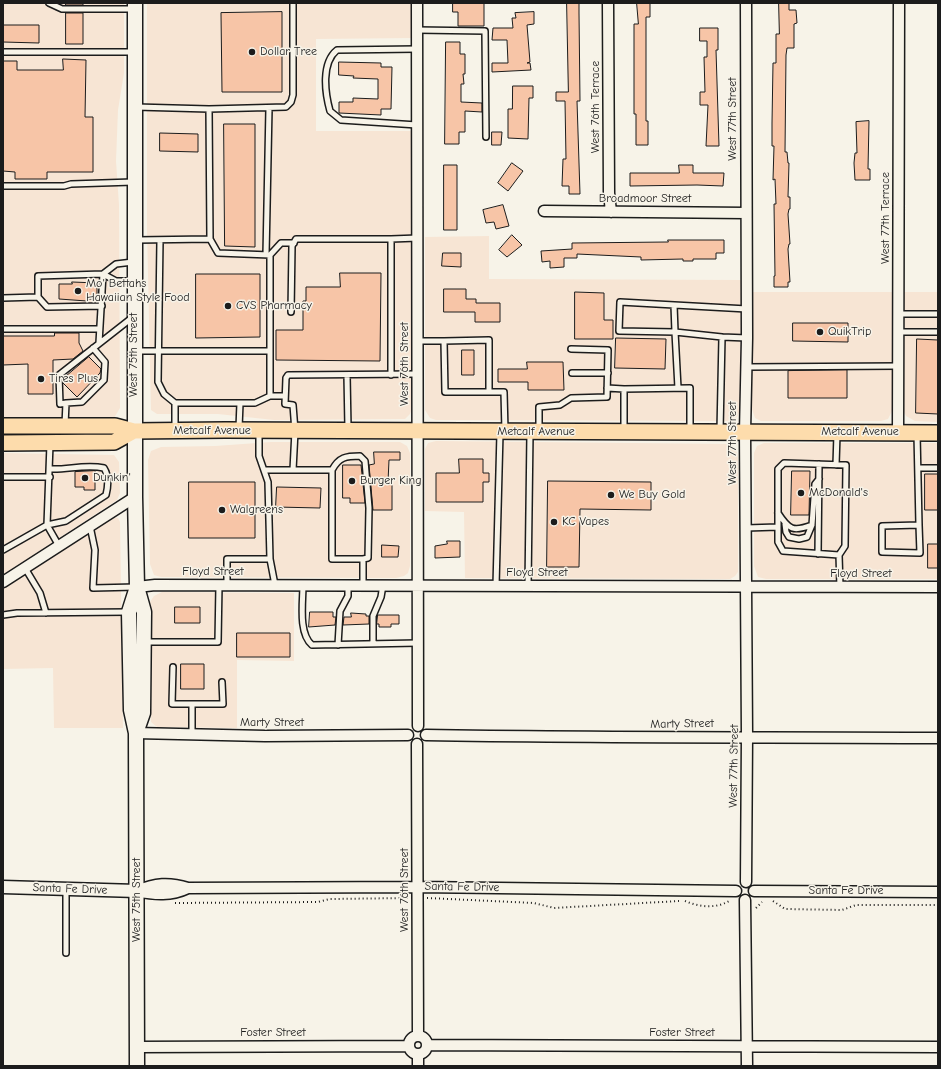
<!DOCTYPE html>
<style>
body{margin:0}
#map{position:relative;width:941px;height:1069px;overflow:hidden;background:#f7f3e8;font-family:"Comic Neue",sans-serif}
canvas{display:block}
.frame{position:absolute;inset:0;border:4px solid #1c1c1c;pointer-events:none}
</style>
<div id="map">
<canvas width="941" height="1069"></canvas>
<div class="frame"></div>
</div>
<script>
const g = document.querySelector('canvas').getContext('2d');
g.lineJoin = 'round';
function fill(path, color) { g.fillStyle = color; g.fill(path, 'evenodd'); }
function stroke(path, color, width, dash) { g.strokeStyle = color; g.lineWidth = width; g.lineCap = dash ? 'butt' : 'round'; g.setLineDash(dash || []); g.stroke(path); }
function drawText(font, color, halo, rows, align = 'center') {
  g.font = font + ' "Comic Neue",sans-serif'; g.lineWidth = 3; g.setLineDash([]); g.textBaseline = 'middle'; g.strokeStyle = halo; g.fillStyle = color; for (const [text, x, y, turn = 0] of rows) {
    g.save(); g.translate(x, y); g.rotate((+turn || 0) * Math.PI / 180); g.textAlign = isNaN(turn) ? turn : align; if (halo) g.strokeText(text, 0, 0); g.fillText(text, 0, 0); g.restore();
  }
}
const built = new Path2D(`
 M3,3H124V73L118,110L116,161L119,205L120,408L114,418L3,420Z
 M147,3H412V38L316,39V131H412L411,411L410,414L405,419L274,420L218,414H157L151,410L147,230Z
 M489,236V279L741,280L740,411L737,417L729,421L436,420L430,418L425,410V237Z
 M752,292H892V411L888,419L881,421H761L755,418L752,409Z
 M902,292H938V422L915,421L906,416L902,408Z
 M436,441L732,444L738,455V572L735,576L730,579L465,578L464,512L425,511V449L428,443Z
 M271,442H400L407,446L410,453V566L408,573L404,576L396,578L161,577L154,575L150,564L148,460L151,451L161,447L215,446Z
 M764,443H938V579H766L758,577L754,566V453L757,446Z
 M3,453L114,455L119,462L120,493L117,500L3,575Z
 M113,517L118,518L120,522L123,728H54L53,668L3,669V587Z
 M162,592L294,593V661L237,660V728L157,727L151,722L150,602L154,596Z`);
const building = new Path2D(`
 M66,3H83V5H66Z
 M453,3H484V26H458V12H453Z
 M567,3H579V13L580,101H577L580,194H569V186H562L563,159H566L565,101H556V92H568Z
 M637,3H650V17H646V121H648V145H636V114H634V24H638Z
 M779,3H789V10H796L797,23L794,24V48H787L786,55L785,152H787L788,163H789L788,197H790V209H789L788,214L790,244H789L788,249L790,282H788V287H774V276H775L774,204H776L775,179L773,180L774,146H772V123L773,63H776V34H779Z
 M282,12V92H222L221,13Z
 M534,12V24L527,25L530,62L527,63H530L531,70L492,72V63H508L507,40H492L493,28H513L512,18H516L515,13Z
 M66,13H83V44H66Z
 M3,25H39V43L3,42Z
 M700,28H718V50H716L719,146H706L708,105H700V92H705L704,57H707V41H700Z
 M446,42H460V54H465V74H463L464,84H461V102L482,103V112L465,111V132H459V144H445Z
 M63,59L86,60L85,117H93V172H47V179H15V172L3,171V61H17V70H63Z
 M339,62L381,63V67H392L391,109H381V115L339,113V102H353V98L378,99V79L353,78L354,76L339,75Z
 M513,86H533V98H529L528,139L508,138V109H512Z
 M869,121L868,169H870V180H855L854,163L855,153H857L856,122Z
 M224,124H255V247L225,246Z
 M492,132H502L501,145H492Z
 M160,133L198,134V152L160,151Z
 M512,163L523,171L508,191L498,183Z
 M444,165H457V230H444Z
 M679,165H693V173H724L723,186L697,185L630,186V173H679Z
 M503,205L509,226L496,229L494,222L486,223L483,210Z
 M512,235L522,245L507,257L499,250Z
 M668,240H724V253H716V259H693V261H683V259L641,260V257L577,254V258H564V267L550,268V261L542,262L541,251L572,249V243L668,242Z
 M443,253H461V267L442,266Z
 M340,273H381L380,361L276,360V330H303V301H306V287H340Z
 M196,274H260V337L196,338Z
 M72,282L97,283V299H87V301L59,299V284H72Z
 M444,289H466V299H476V303H500V322H475V312H444Z
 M575,292L604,293V320H613V339H575Z
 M793,323H848V342L793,341Z
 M55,333H79V343L83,351L73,359L53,360V394H28V364L3,365V336H54Z
 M616,338L666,339L665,369L615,368Z
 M917,339L938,340V414L916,413Z
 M462,350H474V375H462Z
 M89,357L101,369L100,373L77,397L63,383V379Z
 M527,362H563L564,390H528V382H498V369H527Z
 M847,370V398H788V371Z
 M374,452H400V460H389L388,482H392V510H373L369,465L374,464Z
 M459,459H483V473H489V482H483V502H436V473H459Z
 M343,465H361L365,503H350V498H343Z
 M95,471V490H84V487H75V472Z
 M792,471H810L809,515H791Z
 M925,474H938V510H925Z
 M548,481L651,482V510L580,509L579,567H547Z
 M189,482H255V538H189Z
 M277,487L321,488L320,508L276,507Z
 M447,541H460V557L435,558V546L447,544Z
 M928,544H938V568H928Z
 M382,545L399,546L398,557H382Z
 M175,607H200V623H175Z
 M310,612H333V617H336L335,625L309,627Z
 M351,613L366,614V616H369V624L343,625L344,617H351Z
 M378,615H399V624H391V627H379V624H377Z
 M237,633H290V657H237Z
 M181,664H204V689H181Z`);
const path = new Path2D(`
 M427,898L534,903L554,908L679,901
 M685,901C699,907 715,909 729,901
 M773,901L785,909L842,910L856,905H938
 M175,903L318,902L330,899L408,898
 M756,908L762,902`);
const service = new Path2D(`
 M49,3L62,9H133
 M417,30L485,31L486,137
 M417,49L337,50C321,63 325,93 330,111L341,120L417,125
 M3,52H134
 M136,107L209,109L286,107L291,102L293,95V3
 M209,109L210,239L218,253L270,255V396H285
 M3,186H64L71,184L133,182
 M137,240L210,239
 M160,240L158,382L164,394L175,403H255L270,396
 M266,255L269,108
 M270,255L281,243H294
 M3,298L38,297
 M674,305L675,332L619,331L620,302L747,309
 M102,306L47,307L38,297V276L103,274L116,281H133
 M291,312L292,246L296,239H391
 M899,314H938
 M3,329H99
 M899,332H938
 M418,341H444L445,392H504L505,431
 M444,341L489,340V392
 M99,343L103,274L116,264L133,262
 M135,351H270
 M747,367L899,366
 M572,373H608
 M347,375L348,428
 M391,375V239L418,238
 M607,388L624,389
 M678,388L675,332L722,337
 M66,403L60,404L59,375L133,317
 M65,425L66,403L82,402L104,380L105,362L93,348
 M239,428L240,403
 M175,430V403
 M539,431V407L560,405L571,398L607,397L608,350L571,349
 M624,431V389L690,388V430
 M720,431L722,337L747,338
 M917,434L919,525L882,526V552L920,553L919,525
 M784,463L846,465L845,546L839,555L783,551L778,542V469Z
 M836,465L837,434
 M918,468H938
 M50,469C68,470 85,464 104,468C109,476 108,487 106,495L66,521L47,525L59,546
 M265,470H293L295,431L293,405L285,404L286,378L288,375L418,374
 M293,470H332V559H363V585
 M332,470C339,457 346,456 360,456L365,461L369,508L368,558L363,559
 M3,477H50
 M778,513C789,530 793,532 812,525
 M785,524L786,532L789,537L799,539L807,537L812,525L815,484L819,479
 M90,526L95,550L93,588L136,587
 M746,528L778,527
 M3,550L47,525L50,444
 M818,554L819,464
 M839,555L840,587
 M270,559L275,585
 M25,568L40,593L46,613
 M227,585V559H270L268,482L259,456V431
 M303,585C303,602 298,633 312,645L418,643
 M496,586L500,433
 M528,586L530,433
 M3,615L17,613L128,612
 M145,642H218L219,585
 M373,644V616L381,597L383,585
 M338,645L340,611L348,596V585
 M173,667L172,704H192
 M192,735V704H223L222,682
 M66,889V953`);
const minor = new Path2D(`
 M417,3L418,726
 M608,3L609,193L611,212
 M544,211L746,213
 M898,432L899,3
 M3,582L135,497
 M137,587L155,585L938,587
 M136,733L265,736L408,735
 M426,735C597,738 767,737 938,738
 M417,744L418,1036
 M746,882L747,736L745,432L747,338L746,3
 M137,891C155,883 169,882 188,888L418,887L736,891
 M137,891C155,895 171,896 188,888
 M754,891L938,892
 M745,900L747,1066
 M409 1045a9 9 0 1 1 18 0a9 9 0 1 1-18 0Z
 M427,1045L938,1047
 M137,1047L409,1046
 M418,1055V1066`);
const tertiary = new Path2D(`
 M3,887L137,891`);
const secondary = new Path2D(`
 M135,3V497L137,587L144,612L143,713L136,733
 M137,587L129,612L131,710L136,733L137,1066`);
const primary = new Path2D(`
 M3,426H115L134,431L225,430L938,433
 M3,443L114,442L134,431`);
const markers = [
 [252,52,4,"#1c1c1c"],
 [78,291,4,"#1c1c1c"],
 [228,306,4,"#1c1c1c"],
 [820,332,4,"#1c1c1c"],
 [41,379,4,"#1c1c1c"],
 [85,478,4,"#1c1c1c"],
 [352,481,4,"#1c1c1c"],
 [801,493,4,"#1c1c1c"],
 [611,495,4,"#1c1c1c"],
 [222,510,4,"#1c1c1c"],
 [554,522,4,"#1c1c1c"]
];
const poiNames = [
 ["Dollar Tree",260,52],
 ["Mo' Bettahs",86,284],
 ["Hawaiian Style Food",86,298],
 ["CVS Pharmacy",236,306],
 ["QuikTrip",828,332],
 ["Tires Plus",49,379],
 ["Dunkin'",93,478],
 ["Burger King",360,481],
 ["McDonald's",809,493],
 ["We Buy Gold",619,495],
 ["Walgreens",230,510],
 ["KC Vapes",562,522]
];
const streetNames = [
 ["West 76th Terrace",596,107,-90],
 ["West 77th Street",733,119,-90],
 ["Broadmoor Street",645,199],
 ["West 77th Terrace",886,218,-90],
 ["West 75th Street",134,355,-90],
 ["West 76th Street",405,364,-90],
 ["Metcalf Avenue",212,431],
 ["Metcalf Avenue",536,432],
 ["Metcalf Avenue",860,432],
 ["West 77th Street",733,443,-90],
 ["Floyd Street",213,572],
 ["Floyd Street",537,573],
 ["Floyd Street",861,574],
 ["Marty Street",272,723],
 ["Marty Street",682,724,-1],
 ["West 77th Street",734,766,-89],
 ["Santa Fe Drive",462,887,1],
 ["Santa Fe Drive",70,889,2],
 ["West 76th Street",405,890,-90],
 ["Santa Fe Drive",846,891],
 ["West 75th Street",137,900,-90],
 ["Foster Street",273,1033],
 ["Foster Street",682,1033]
];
fill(built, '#f7e5d4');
fill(building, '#f7c5a7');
stroke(building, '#1c1c1c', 1);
stroke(service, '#1c1c1c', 8);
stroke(minor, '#1c1c1c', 13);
stroke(tertiary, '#1c1c1c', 15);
stroke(secondary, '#1c1c1c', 17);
stroke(primary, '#1c1c1c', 18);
stroke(path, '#1c1c1c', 2, [1, 3]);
stroke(service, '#f7f3e8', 5);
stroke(minor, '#f7f3e8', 10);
stroke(tertiary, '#f7f3e8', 12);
stroke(secondary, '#f7f3e8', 14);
stroke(primary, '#fddcac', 15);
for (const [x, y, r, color] of markers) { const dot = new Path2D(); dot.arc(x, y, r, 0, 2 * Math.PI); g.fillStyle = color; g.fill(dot); stroke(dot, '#f7f3e8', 1.5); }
drawText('12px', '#1c1c1c', '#f7f3e8', poiNames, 'left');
drawText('12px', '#1c1c1c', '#f7f3e8', streetNames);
</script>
